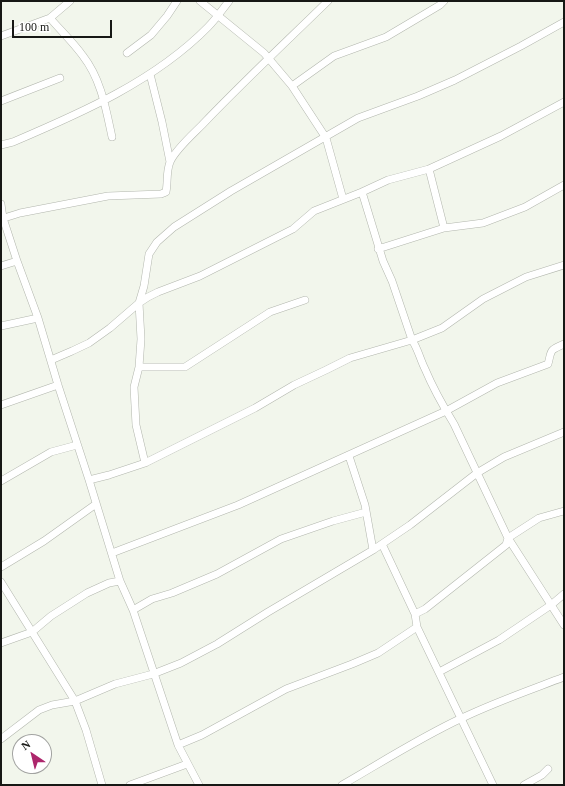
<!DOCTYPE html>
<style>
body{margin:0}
#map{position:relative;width:565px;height:786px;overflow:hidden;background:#f2f6ec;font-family:Georgia,serif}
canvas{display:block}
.frame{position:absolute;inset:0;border:2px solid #171815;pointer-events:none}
.north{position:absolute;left:12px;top:734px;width:40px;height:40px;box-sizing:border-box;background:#fff;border:1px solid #a2a3a1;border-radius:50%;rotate:325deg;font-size:11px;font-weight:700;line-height:16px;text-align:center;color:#171815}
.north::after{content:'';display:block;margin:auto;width:14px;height:18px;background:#ad266c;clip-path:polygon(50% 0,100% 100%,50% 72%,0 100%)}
.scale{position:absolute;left:12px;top:20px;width:100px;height:18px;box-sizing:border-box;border:2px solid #171815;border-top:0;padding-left:5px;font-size:12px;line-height:14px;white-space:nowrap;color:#171815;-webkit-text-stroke:3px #fff;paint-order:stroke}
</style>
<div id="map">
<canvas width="565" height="786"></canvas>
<div class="frame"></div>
<div class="north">N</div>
<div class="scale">100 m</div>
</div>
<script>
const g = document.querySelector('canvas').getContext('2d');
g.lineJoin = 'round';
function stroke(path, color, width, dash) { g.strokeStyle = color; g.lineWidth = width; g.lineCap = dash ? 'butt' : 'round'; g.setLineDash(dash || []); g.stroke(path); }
const street = new Path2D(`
 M200,1L264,53L292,86L326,138L343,199
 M50,18C61,31 73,42 83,56C101,79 106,109 112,137
 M1,36L50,18L70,1
 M127,53L151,35L167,16L177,1
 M150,74L162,122L170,162
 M292,86L334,56L386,37L440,5L444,1
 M1,101L60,78
 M1,145L13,142C81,113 155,81 208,27C216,19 222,10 229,1
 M429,169L444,228
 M362,192L383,261L392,281L412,340C418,349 420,359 425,369C433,388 443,406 454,424L508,538L564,625
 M1,204L3,218L17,261L38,318L58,385L89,480L120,581L133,610L178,745L199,785
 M1,219L20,213L108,196L161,194L166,192C168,182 166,172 170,162C175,150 192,135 202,125C242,83 286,42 328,1
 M378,249L444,228L483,223L525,207L564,185
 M1,266L17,261
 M1,326L38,318
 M51,360L72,351L89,343L110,328L139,303L148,297L158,292L200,276L293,229L314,211L362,192L388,180L429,169L501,136L564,102
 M139,367H185L270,312L305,300
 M1,405L58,385
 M349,456L365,505L373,550
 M145,463L136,425L134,387L139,367L141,339L139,303L144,286L149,254L157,242L174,227L231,191L358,118L418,96L455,80L521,46L564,22
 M89,480L109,475L145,463L255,408L294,385L326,370L350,358L412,340L442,328L483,299L526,277L564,265
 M1,481L51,452L77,445
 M382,544L415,614L417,627L493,785
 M112,553L238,505L446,411L497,383L548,364C552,350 548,351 564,344
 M1,567L44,541L96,504
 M1,582L75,701L86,730L102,785
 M133,610L152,599L172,593L217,574L281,539L333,521L366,512
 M415,614L425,609L506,545L508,538L539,518L564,511
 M1,643L32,632L51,616L87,593L109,583L120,581
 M439,672L499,640L551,605L564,594
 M1,739L39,710L52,705L75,701L115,684L153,674L181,663L217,644L268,612L373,550L410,525L477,473L504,457L564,432
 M178,745L202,735L286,689L352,664L378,653L417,627
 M130,785L187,764
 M342,785C382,762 421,737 462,718C495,702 530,690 564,677
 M524,785L542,775L548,769`);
stroke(street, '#b2b6ad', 8);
stroke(street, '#fff', 7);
</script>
